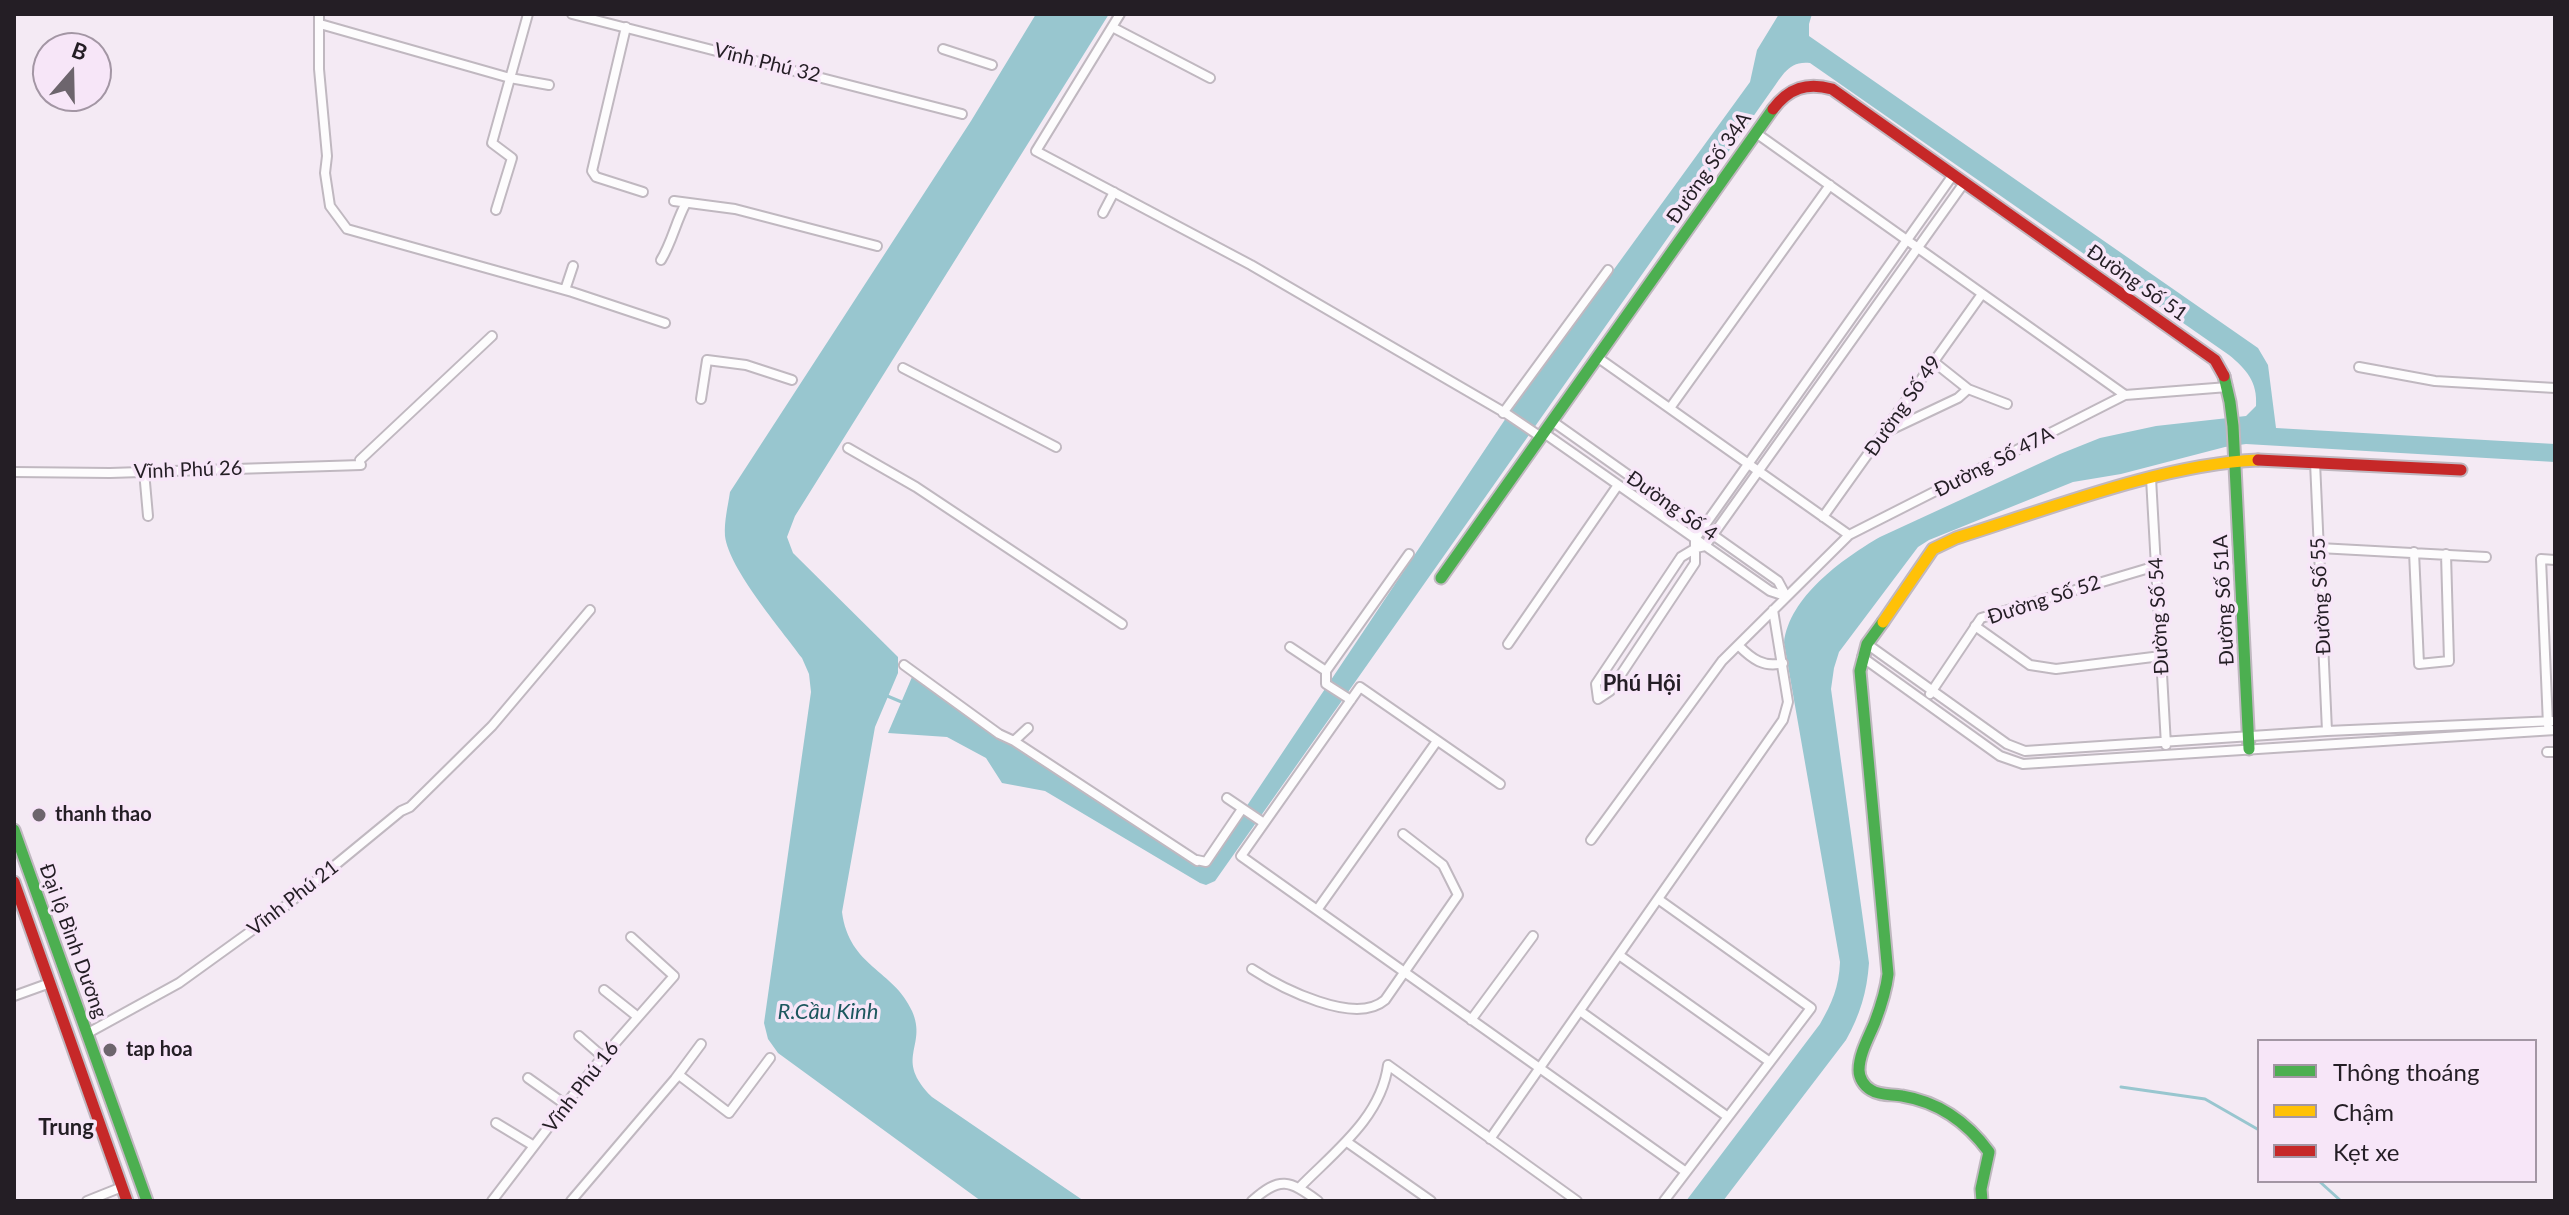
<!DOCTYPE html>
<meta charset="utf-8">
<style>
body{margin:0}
#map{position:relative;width:2569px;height:1215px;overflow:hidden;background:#f4eaf4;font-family:Lato,sans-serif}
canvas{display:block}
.frame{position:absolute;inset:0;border:16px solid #241e25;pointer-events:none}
.legend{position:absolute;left:2257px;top:1039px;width:280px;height:144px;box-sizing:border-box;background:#f7e6f8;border:2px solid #a396a4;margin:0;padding:10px 14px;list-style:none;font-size:24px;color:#241e25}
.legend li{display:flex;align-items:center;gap:16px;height:40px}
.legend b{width:40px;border:2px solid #a396a4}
.north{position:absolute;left:32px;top:32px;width:80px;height:80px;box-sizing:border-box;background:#f7e6f8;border:2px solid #a396a4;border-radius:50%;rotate:20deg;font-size:22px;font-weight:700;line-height:32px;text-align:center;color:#241e25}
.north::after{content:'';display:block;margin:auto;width:28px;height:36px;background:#6d656d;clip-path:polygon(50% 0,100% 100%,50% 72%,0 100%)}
</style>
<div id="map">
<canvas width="2569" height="1215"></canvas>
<div class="frame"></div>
<ul class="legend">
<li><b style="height:10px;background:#4caf50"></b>Thông thoáng</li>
<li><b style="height:10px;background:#ffc107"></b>Chậm</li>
<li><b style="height:10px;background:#c62828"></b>Kẹt xe</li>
</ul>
<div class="north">B</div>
</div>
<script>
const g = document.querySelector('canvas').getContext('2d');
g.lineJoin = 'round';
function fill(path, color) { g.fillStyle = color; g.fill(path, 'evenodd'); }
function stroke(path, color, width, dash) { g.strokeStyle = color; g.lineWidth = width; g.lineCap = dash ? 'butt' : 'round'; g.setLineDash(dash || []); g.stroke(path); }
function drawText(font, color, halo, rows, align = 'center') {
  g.font = font + ' Lato,sans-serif'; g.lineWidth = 7; g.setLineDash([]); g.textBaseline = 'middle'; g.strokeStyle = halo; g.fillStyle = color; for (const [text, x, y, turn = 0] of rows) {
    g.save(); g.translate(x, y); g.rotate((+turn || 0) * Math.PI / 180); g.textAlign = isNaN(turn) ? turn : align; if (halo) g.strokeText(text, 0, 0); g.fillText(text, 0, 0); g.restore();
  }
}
const water = new Path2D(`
 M1036,14H1109L795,516L787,537L793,553L898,657V673L875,727L842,912C849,967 894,970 912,1011C928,1047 893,1058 932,1097L1084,1201H981L778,1053L768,1039L764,1023L811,692L809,674L802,658C781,629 729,569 725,536C724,521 728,506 730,492L971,121Z
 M1779,14H1812L1809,24V36L2258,348L2268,365L2276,428L2555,444V462L2246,444L2225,447L2121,474L2073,482L1929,540L1918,547L1839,652L1834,668L1831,689L1869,963C1867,992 1860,1015 1846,1040L1723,1201H1686L1820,1024C1832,1003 1839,987 1840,962L1784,643C1789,597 1842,559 1880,537L2060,454L2100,438L2156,426L2246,416L2256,406C2258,382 2246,369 2229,355L1810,63C1788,60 1781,78 1769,94L1215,881L1206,885L1200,883L1045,791L1002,783L986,758L947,737L888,733L912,677L982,726L1201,865L1208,864L1506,418L1750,82L1757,50Z`);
const stream = new Path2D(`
 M885,695L904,703
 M2121,1087L2205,1099L2259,1130
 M2319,1181L2341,1201`);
const street = new Path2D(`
 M319,14V69L327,156L325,173L330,206L347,229L572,292L665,323
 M572,14L962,114
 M1120,14L1036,151L1251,265L1507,414L1541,437
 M320,24L510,78L549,85
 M626,27L592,171L596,177L643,192
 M1112,27L1210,78
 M943,49L992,65
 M1756,133L2125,395
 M1953,175L1695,539V563L1610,691L1598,699L1596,684L1681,557L1696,548L1705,546L1964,183
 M674,201L735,209L877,246
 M496,210L512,158L492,143L528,14
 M1103,213L1114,192
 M661,260C672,242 676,221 686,203
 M565,290L573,266
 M1597,357L1849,535
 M2359,367L2435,381L2555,388
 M903,368L1056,447
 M1968,389L2007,404
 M701,399L707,360L746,365L792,380
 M1670,408L1830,185
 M1503,413L1608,270
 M1552,421L1778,581L1786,596
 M1544,433L1770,591L1785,596
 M1884,433L1958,398L1968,389L1934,362
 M848,448L916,487L1122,624
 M360,460L492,336
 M2315,462L2327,731
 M144,471L148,516
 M14,472L110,473L361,465
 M2151,478L2166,745
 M1823,517L1982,294
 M2319,548L2486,557
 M2414,552L2419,664L2449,661L2446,554
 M1975,626L2030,665L2056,669L2161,656
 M1508,644L1618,485
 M1867,644L2007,744L2025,751L2327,731L2555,721
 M1739,646C1752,659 1764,668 1783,663
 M1290,647L1326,671V684L1351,700
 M1862,657L2000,756L2023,764L2555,730
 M904,665L999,734L1014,741L1028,728
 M1326,671L1409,554
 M1930,694L1981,618L2156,566
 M2548,725L2541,559L2555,560
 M1014,741L1197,861
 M2547,752H2555
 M1500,784L1360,687L1241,856L1686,1172
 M1227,798L1264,823
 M1591,840L1722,661L1849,535L2125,395L2228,387
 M1197,860L1206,862L1242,809
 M1658,899L1811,1008L1664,1201
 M1317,910L1437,741
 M1619,955L1770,1062
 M1252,969C1281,988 1355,1026 1385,1000L1458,895L1443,865L1403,834
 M604,990L638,1017
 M14,996L50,983
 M1580,1011L1728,1117
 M1471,1020L1533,936
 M88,1033L179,983L283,908L401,811L410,807L492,726L590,610
 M579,1036L603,1057
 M679,1075L729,1113L770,1058
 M528,1078L566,1105
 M496,1123L534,1146
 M1490,1139L1783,720L1788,702L1773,610
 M1347,1142L1431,1201
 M1299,1188C1334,1152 1381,1118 1388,1065L1577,1201
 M87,1201L122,1187
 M492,1201L596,1065L674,976L631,937
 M571,1201L675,1079L701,1044
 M1252,1201C1280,1176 1289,1180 1318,1201`);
const fast = new Path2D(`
 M2224,376L2230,402L2233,426L2249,749
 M1441,578L1773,109
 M1883,622L1867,644L1860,671L1888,974C1886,991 1881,1006 1875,1022C1869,1037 1859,1054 1859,1070C1859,1078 1864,1086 1871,1090C1880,1096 1892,1094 1902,1096C1939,1102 1967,1122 1989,1152L1981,1189L1982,1201
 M14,830L147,1201`);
const slow = new Path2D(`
 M1883,622L1933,549L1956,538C2049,509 2162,464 2258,460`);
const jam = new Path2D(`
 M1773,109C1789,88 1807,82 1832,89L2215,360L2224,376
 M2258,460L2461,470
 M14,882L127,1201`);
const markers = [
 [39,815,8,"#6d656d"],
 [110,1050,8,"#6d656d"]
];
const streetNames = [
 ["Vĩnh Phú 32",767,63,14],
 ["Đường Số 34A",1709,168,-55],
 ["Đường Số 51",2137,283,35],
 ["Đường Số 49",1903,406,-55],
 ["Đường Số 47A",1994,462,-27],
 ["Vĩnh Phú 26",188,470,-2],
 ["Đường Số 4",1672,506,35],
 ["Đường Số 55",2321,596,-93],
 ["Đường Số 52",2044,600,-18],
 ["Đường Số 51A",2224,600,-93],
 ["Đường Số 54",2159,616,-93],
 ["Vĩnh Phú 21",293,898,-38],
 ["Đại lộ Bình Dương",73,941,70],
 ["Vĩnh Phú 16",581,1087,-52]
];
const poiNames = [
 ["thanh thao",55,815],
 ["tap hoa",126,1050]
];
const neighbourhoodNames = [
 ["Phú Hội",1642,684],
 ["Trung",66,1128]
];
const waterNames = [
 ["R.Cầu Kinh",828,1012]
];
fill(water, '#98c6cf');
stroke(stream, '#98c6cf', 3);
stroke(street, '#c0b8c0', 12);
stroke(fast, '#c0b8c0', 15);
stroke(slow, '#c0b8c0', 15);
stroke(jam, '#c0b8c0', 15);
stroke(street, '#fdfcfd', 8);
stroke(fast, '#4caf50', 11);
stroke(slow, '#ffc107', 11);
stroke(jam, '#c62828', 11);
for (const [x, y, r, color] of markers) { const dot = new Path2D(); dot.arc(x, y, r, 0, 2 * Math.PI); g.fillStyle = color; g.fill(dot); stroke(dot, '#f7e6f8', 3); }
drawText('20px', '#241e25', '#f7e6f8', streetNames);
drawText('bold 20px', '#241e25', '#f7e6f8', poiNames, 'left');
drawText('bold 22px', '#241e25', '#f7e6f8', neighbourhoodNames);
drawText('italic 22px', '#1c575e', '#f7e6f8', waterNames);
</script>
